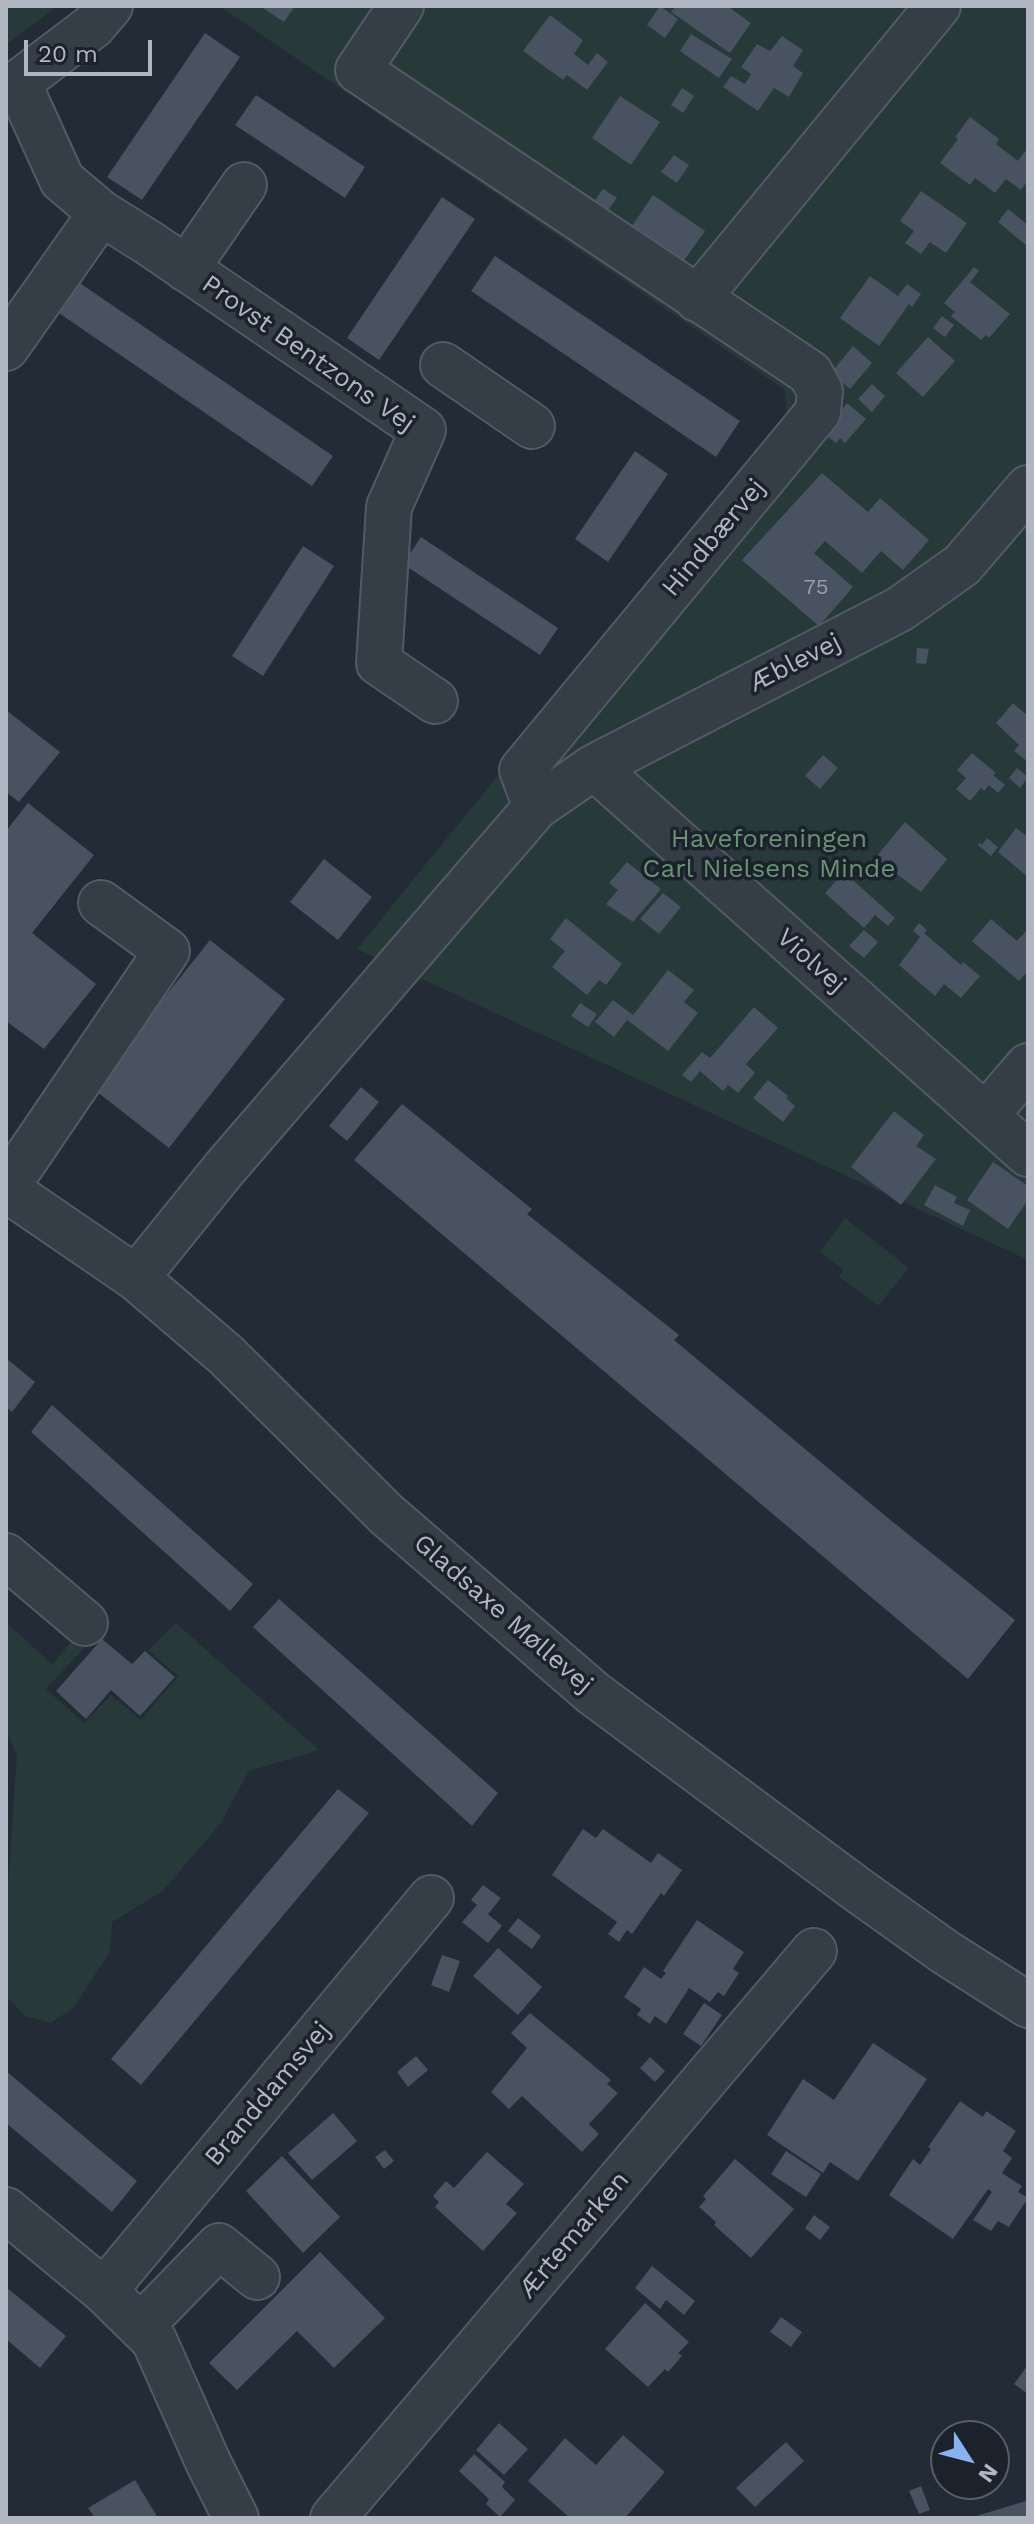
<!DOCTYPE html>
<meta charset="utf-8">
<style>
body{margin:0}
#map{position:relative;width:1034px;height:2524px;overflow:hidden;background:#222b36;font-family:"Work Sans",sans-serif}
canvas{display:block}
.frame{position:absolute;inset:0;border:8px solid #b0b7c3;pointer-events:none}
.north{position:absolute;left:930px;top:2420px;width:80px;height:80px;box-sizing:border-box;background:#1b222b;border:2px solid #575e68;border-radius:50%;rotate:126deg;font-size:22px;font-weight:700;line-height:32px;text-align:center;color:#b0b7c3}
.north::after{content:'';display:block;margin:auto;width:28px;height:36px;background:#88b2f0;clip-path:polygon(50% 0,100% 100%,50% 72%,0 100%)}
.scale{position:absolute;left:24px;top:40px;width:128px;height:36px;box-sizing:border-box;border:4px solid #b0b7c3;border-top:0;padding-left:10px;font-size:24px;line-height:28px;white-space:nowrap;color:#b0b7c3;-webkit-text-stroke:6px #1b222b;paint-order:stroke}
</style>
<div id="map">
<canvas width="1034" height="2524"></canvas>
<div class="frame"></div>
<div class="north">N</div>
<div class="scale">20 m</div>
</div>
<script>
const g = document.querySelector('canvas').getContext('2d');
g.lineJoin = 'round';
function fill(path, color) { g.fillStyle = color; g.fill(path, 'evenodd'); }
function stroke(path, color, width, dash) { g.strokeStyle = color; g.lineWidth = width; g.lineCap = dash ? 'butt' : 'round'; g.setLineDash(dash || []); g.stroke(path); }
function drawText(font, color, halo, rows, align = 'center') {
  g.font = font + ' "Work Sans",sans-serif'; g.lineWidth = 7; g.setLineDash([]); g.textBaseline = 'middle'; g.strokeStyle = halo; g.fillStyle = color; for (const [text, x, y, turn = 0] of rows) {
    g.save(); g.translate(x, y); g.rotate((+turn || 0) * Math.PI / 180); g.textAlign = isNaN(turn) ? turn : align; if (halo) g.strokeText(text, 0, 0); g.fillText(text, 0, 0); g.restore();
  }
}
const green = new Path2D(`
 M6,6H58L6,45Z
 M219,6H1028V1260L357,949L787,419L785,390Z
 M845,1218L909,1268L878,1306L839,1277L843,1270L820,1252Z
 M6,1622L52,1664L74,1639L87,1634L85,1647L46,1689L84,1723L111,1695L141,1720L178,1676L148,1650L176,1623L319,1750L249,1771L220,1824L163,1891L112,1922L110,1952L73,2008L51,2023L25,2016L6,1996V1912L17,1755L6,1732Z`);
const building = new Path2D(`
 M260,6H295L284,22Z
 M660,6L678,19L665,38L647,25Z
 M676,6H727L751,23L730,53L671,12Z
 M550,15L583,40L574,54L588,65L597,53L608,62L587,90L567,75L563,80L523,51Z
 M205,33L240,57L142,200L107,177Z
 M691,34L732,59L719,78L680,51Z
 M782,36L803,50L793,66L803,73L789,97L774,88L758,111L723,87L731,76L745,84L751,74L741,67L757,44L770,51Z
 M682,88L694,96L683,113L671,105Z
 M256,95L365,167L345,198L235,125Z
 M620,96L660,122L631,165L592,138Z
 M970,117L999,139L996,144L1018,161L1025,151L1028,154V180L1021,190L1006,179L995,193L975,178L970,185L940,163L958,139L955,137Z
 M674,155L689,165L677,183L661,172Z
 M603,189L617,198L603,217L590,207Z
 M921,191L967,223L946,253L930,242L921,254L905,243L914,231L900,221Z
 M653,195L705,231L683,262L632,226Z
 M442,197L475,219L379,360L347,338Z
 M1008,209L1028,225V247L998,222Z
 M495,256L740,421L716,457L471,291Z
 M974,267L979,271L970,282L1010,314L989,338L986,335L981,340L951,316L955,312L944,303Z
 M870,276L898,296L907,284L921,294L912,307L909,304L879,346L840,318Z
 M71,277L333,456L312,486L50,307Z
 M942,316L954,325L945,337L933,328Z
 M928,337L955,361L923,397L896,373Z
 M853,346L872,363L850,389L831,373Z
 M872,384L885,396L872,412L858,399Z
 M847,403L866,419L845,443L840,438L836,443L823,433Z
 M635,451L668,474L608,562L575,539Z
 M822,473L868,512L880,498L929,540L903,570L881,551L862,573L825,541L814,553L853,587L819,626L742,560Z
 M421,537L558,628L540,655L403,564Z
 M303,546L334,566L263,676L232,656Z
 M917,648L929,649L926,664L916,663Z
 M1013,703L1028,716V762L1014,751L1019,745L996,723Z
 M6,710L60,752L19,802L6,792Z
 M972,753L996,773L993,775L1005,785L998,793L989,785L984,791L981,788L970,801L956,789L966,778L957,770Z
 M823,755L838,768L820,789L805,776Z
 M1017,768L1028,777L1020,788L1009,778Z
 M28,803L94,855L32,933L96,984L44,1049L6,1021V831Z
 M905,822L947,859L921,892L875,858Z
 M1016,828L1028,837V877L998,852Z
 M987,838L998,847L991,856L978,845L979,843L982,845Z
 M324,859L372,897L338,940L290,902Z
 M627,862L661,889L633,922L606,904L618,890L609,883Z
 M844,872L895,918L888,926L875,915L864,928L825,893Z
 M663,893L681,907L659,934L640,919Z
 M566,918L622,964L606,985L599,980L587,995L552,967L565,951L550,939Z
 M991,919L1017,941L1028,929V971L1019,981L972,941Z
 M919,923L927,930L924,933L961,965L963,962L980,976L961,998L944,984L935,996L899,965L920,937L913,931Z
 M864,930L878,942L864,958L849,946Z
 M210,940L285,999L169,1148L92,1088Z
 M668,970L694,990L684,1002L698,1013L668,1051L627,1020L614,1037L595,1022L613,1000L633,1015Z
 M580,1003L597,1014L588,1027L571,1016Z
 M754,1007L778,1028L746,1064L755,1073L738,1093L728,1085L723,1091L700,1071L691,1082L682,1075L702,1052L710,1058Z
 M768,1080L788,1096L786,1098L795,1106L783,1122L753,1098Z
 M361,1087L379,1102L347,1141L329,1126Z
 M402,1104L532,1209L527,1214L679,1335L674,1340L888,1518L1015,1620L968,1679L354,1160Z
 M894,1111L924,1135L916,1146L936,1159L901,1205L851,1167Z
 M993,1162L1028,1186V1200L1008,1229L967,1200Z
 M935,1185L957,1197L954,1203L970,1210L963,1226L924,1205Z
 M6,1358L35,1382L12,1412L6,1407Z
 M52,1405L253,1584L230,1611L31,1432Z
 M279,1599L498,1793L472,1826L253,1627Z
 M102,1639L132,1664L145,1651L175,1677L140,1716L111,1690L86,1719L56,1691Z
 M338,1789L369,1813L141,2085L111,2059Z
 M583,1829L596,1838L603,1829L651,1863L658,1853L682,1870L664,1896L661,1893L632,1934L627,1930L619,1942L608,1934L617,1922L552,1875Z
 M483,1885L501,1898L488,1914L502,1926L488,1943L462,1922L477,1905L471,1900Z
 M518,1918L541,1936L532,1949L508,1931Z
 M697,1920L744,1952L733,1969L739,1973L724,1996L718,1992L710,2002L689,1988L666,2024L655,2016L650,2024L637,2015L641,2009L624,1997L644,1967L661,1979L666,1973L663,1971Z
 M498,1948L542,1987L518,2015L473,1976Z
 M442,1955L460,1961L449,1992L431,1985Z
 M704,2003L722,2015L701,2046L683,2034Z
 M530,2013L611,2080L607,2084L618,2093L589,2124L599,2134L582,2152L522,2096L509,2109L491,2092L527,2048L511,2033Z
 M873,2043L927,2079L858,2181L830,2162L823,2173L767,2135L803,2079L834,2100Z
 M416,2056L428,2070L408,2087L397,2072Z
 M650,2057L665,2071L655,2082L640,2068Z
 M6,2071L137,2181L112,2212L6,2123Z
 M960,2101L983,2117L986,2111L1016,2131L1003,2151L1012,2158L1002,2173L1022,2186L1018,2192L1028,2198L1009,2227L998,2221L991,2231L973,2220L992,2192L988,2189L953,2239L889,2195L913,2159L920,2165L931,2149L928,2147Z
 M333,2113L357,2141L312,2180L288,2153Z
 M385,2150L394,2161L384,2169L375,2157Z
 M786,2151L821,2174L806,2197L771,2174Z
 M487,2152L524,2184L506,2204L517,2213L483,2251L435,2207L439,2202L433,2196L446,2181L454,2188Z
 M282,2156L340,2217L303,2253L246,2191Z
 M735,2159L794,2209L751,2258L714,2225L716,2222L699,2207L706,2199L703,2196Z
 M814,2215L830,2227L820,2240L805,2228Z
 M320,2252L385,2318L334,2368L297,2331L237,2390L209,2363Z
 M652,2266L695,2301L684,2315L666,2300L660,2309L635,2288Z
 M6,2287L66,2336L40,2368L6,2339Z
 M645,2303L689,2342L678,2353L682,2356L668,2372L665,2369L648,2387L605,2349Z
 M781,2317L802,2332L791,2347L770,2332Z
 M1028,2365V2394L1014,2384Z
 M499,2423L528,2449L504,2475L476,2450Z
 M623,2435L665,2472L625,2518H570L528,2481L565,2438L596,2465Z
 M786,2442L804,2461L755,2507L736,2488Z
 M474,2454L505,2482L502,2487L515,2500L500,2517L486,2504L489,2499L459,2471Z
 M135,2480L158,2518H95L88,2508Z
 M921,2486L930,2510L919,2514L909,2491Z
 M1026,2501L1028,2518H973V2517Z`);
const minor = new Path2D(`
 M401,6L358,70L810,373L820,391L818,412L522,770L536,807
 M19,85L62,180L101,213L149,243L423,430L389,507L379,663L435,701
 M6,92L93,26L110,6
 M186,269L244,185
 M697,299L938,6
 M6,348L101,213
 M443,365L532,426
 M594,767L1028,1154
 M985,1116L1028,1066
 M6,1188L167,951L101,903
 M6,1189L136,1278L226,1355L386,1514L593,1693L858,1890L945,1952L1028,2005
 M136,1278L224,1169L536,807L594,767L900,609L962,565L1028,488
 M6,1556L85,1623
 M6,2210L104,2291L431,1898
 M104,2291L154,2340L208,2462L236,2518
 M141,2326L219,2246L257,2277
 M333,2518L814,1951`);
const numberNames = [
 ["75",816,588]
];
const streetNames = [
 ["Provst Bentzons Vej",308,354,35],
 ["Hindbærvej",714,538,-50],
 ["Æblevej",795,663,-27],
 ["Violvej",811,961,42],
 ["Gladsaxe Møllevej",503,1614,41],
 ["Branddamsvej",268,2094,-50],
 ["Ærtemarken",574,2235,-50]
];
const parkNames = [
 ["Haveforeningen",769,839],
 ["Carl Nielsens Minde",769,869]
];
fill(green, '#273939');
fill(building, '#485260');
stroke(minor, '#535a64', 48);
stroke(minor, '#353d47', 44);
drawText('22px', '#969eaa', null, numberNames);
drawText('26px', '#b0b7c3', '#1b222b', streetNames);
drawText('26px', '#699272', '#1b222b', parkNames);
</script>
